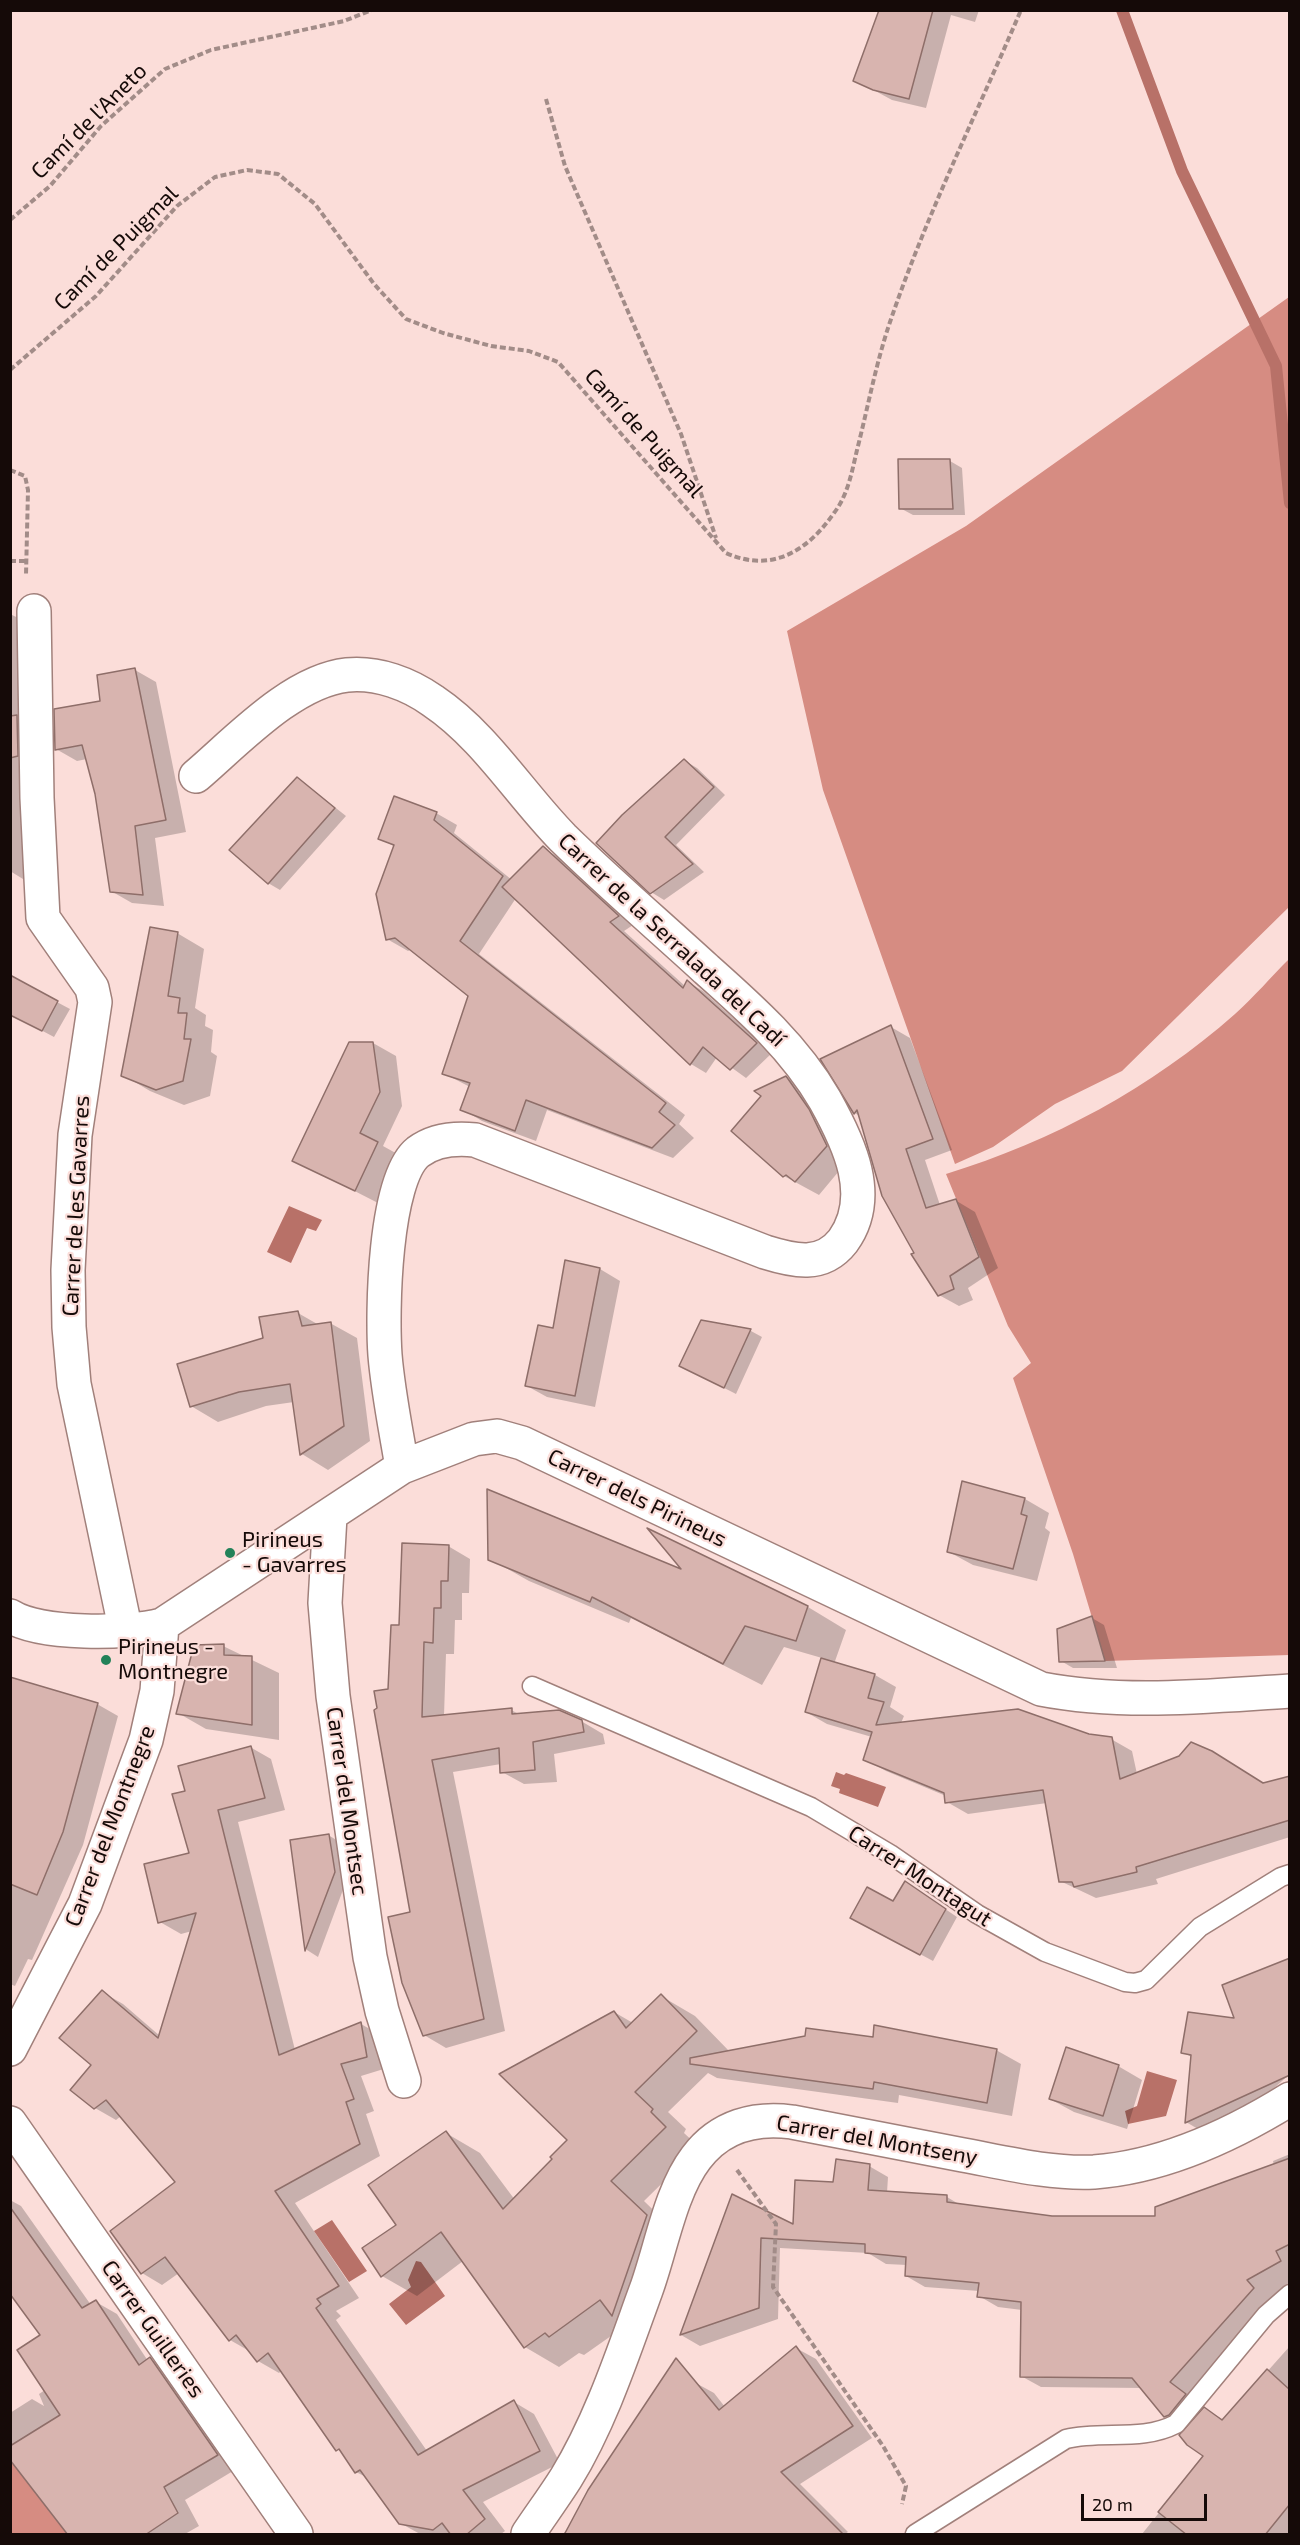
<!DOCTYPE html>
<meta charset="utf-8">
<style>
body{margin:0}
#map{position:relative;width:1300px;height:2545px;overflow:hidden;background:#fbddd9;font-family:"Exo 2",sans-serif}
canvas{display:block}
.frame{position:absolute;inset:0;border:12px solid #150a08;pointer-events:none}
.scale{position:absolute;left:1081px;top:2494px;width:126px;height:27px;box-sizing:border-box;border:3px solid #150a08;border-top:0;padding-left:8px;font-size:18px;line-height:21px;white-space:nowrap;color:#150a08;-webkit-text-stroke:4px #fbddd9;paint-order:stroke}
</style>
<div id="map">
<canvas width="1300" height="2545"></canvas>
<div class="frame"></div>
<div class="scale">20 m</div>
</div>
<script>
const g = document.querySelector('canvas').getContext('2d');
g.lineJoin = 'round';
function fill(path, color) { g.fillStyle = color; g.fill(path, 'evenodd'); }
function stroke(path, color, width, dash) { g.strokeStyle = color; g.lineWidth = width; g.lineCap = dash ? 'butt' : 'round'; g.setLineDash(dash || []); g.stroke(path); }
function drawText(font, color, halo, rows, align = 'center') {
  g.font = font + ' "Exo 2",sans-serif'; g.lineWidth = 4.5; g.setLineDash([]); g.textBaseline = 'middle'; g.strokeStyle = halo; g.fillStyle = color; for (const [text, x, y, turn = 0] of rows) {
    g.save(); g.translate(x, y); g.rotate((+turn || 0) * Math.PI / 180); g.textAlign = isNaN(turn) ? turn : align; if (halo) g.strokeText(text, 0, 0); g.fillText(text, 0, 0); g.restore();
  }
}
const forest = new Path2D(`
 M1289,297V907L1122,1071L1055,1104L993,1147L955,1164L823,790L787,631L966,526Z
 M1289,959V1655L1105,1661L1073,1554L1013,1378L1031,1363L1008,1326L946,1174C1053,1141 1151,1088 1235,1014C1254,997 1271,977 1289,959Z
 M10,2460L68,2534H11Z`);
const water = new Path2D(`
 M289,1206L322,1220L316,1231L307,1228L291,1263L267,1252Z
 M836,1772L844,1775L846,1773L886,1787L878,1807L839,1793L840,1789L831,1786Z
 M1147,2071L1177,2080L1166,2116L1128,2124L1125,2111L1137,2106Z
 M332,2220L367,2271L349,2282L314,2231Z
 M416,2261L421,2262L445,2296L406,2325L389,2304L411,2287L408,2280Z`);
const shadow = new Path2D(`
 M883,10H979L975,22L951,15L926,108L892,100L855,80Z
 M950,461L962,468L965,515H913L900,508Z
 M10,614L37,627L44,892L10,871Z
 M135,670L156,682L186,832L155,838L164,906L132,903L111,891L97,794L87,759L77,761L56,749Z
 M685,761L697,768L725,795L676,845L704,872L664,900L651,892L598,843Z
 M298,778L346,816L280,890L268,883Z
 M436,813L457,825L454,833L512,880L543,848L558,857L633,925L624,931L685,986L688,982L703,991L772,1053L746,1078L717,1057L706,1073L691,1064L516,898L479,954L685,1115L679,1124L694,1138L673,1158L547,1110L536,1141L482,1121L462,1109L470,1087L443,1073L470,996L412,949L408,951L387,939L395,847L380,838Z
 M177,933L204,949L195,1008L206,1015L205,1026L213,1030L211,1052L217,1056L210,1096L184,1105L150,1091L123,1075Z
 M10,977L70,1009L54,1037L20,1019Z
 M891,1027L910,1038L952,1150L925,1160L940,1205L955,1200L975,1212L998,1268L968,1288L973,1300L959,1306L939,1295L916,1253L861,1117L855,1113Z
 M373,1043L396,1056L402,1106L383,1146L401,1156L378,1203L294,1160Z
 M786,1077L809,1091L849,1159L819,1195L784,1176Z
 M566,1262L600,1269L620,1281L595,1407L547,1397L527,1386L554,1330Z
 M298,1313L319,1325L330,1323L357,1338L370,1441L328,1470L302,1454L294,1402L266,1406L218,1422L191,1406L265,1339Z
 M702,1321L751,1331L762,1337L736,1394L693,1372Z
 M1025,1499L1049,1513L1045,1528L1050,1532L1037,1581L973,1565L949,1552Z
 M653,1533L808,1607L846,1630L834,1664L875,1675L896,1687L890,1707L904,1716L901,1723L1111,1739L1132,1751L1137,1774L1264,1784L1290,1777V1837L1156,1879L1158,1884L1096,1898L1060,1881L1047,1803L968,1814L947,1802L946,1796L886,1771L865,1759L872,1737L827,1724L806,1712L822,1658L784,1647L762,1685L631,1618L629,1623L529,1581L490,1559L687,1573Z
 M448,1546L470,1559L469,1593H462V1620H455L454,1654H446L444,1716L511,1710L521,1715L581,1721L603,1734L605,1744L554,1754L557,1782L524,1784L502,1772L501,1764L453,1772L505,2031L446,2048L424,2035L389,1691L401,1627Z
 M1092,1618L1104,1625L1117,1668H1073L1061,1661Z
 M223,1646L279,1673V1740L206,1729L178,1713Z
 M10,1699L97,1704L118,1716L83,1845L32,1960L28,1959L15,1986L10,1984Z
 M250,1747L271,1759L285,1810L238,1822L295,2050L361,2024L382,2036L387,2068L361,2076L374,2111L366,2114L380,2156L295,2203L359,2298L336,2311L341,2316L336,2320L427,2451L514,2402L534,2414L560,2463L483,2502L505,2531L501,2534H420L400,2523L368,2478L356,2472L343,2453L337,2449L282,2370L279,2373L258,2361L251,2352L230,2340L179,2273L162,2285L142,2273L177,2182L121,2116L116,2120L95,2108L72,2090L93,2065L102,1992L123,2004L160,2036L192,1931L181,1934L160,1922L191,1854L187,1792Z
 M328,1835L340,1842L347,1879L318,1957L307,1950L292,1841Z
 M917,1890L957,1917L933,1961L864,1924Z
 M661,1996L695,2016L730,2052L874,2038L996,2050L1021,2064L1012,2116L899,2095L898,2103L717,2078L708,2073L668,2112L686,2129L684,2133L699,2147L644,2201L680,2236L647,2335L628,2324L584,2355L579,2353L559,2367L525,2347L463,2261L417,2296L382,2276L364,2249L398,2225L446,2133L480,2153L515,2200L554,2159L569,2140L614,2012L633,2023Z
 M1237,2020L1290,2074L1258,2102L1198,2129L1186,2122L1193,2058L1183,2052Z
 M1118,2066L1142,2080L1127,2129L1074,2112L1050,2099Z
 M1290,2154V2307L1274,2298L1189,2394L1205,2406L1203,2408L1224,2420L1290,2346V2534H1142L1205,2455L1191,2424L1184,2427L1165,2416L1142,2388L1041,2387L1021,2376L1022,2310L998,2307L979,2296V2291L925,2287L906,2276L907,2265L886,2264L868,2253L780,2248L778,2319L700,2346L681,2335L732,2196L794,2226L834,2184L869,2166L888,2177L887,2193L947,2197L962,2206L1052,2217L1156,2218L1274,2166L1273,2161Z
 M10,2200L21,2206L91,2305L96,2302L117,2314L148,2361L150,2359L172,2371L238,2468L185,2500L199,2526L185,2534H69L10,2458V2413L32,2399L44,2406L39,2394L45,2390L42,2336L10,2292Z
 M796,2348L816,2359L872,2438L800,2484L848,2532L845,2534H563L694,2382L714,2393L725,2407Z`);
const stream = new Path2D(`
 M1122,10L1182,171L1276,366L1290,503`);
const building = new Path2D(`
 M879,10H933L909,99L873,90L853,81Z
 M898,459H950L953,509H899Z
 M135,668L166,820L135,826L143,895L110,892L95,794L82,745L55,750L54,709L100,701L97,675Z
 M17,715L18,756L10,758V716Z
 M684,759L714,787L665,837L693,864L650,894L596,843L622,815Z
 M297,777L335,808L268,884L229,850Z
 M394,796L437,812L434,820L503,876L460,941L666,1103L659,1112L675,1125L652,1148L526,1100L515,1131L460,1110L470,1083L442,1074L468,996L395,938L386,940L376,894L394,845L378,839Z
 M543,846L619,916L610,922L683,988L687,980L757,1043L730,1070L703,1047L690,1065L502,887Z
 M150,927L178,932L168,996L180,998L178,1013H187L184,1039H191L183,1081L156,1090L121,1076Z
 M10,975L58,1001L42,1031L10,1015Z
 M891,1025L933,1139L906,1149L926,1208L956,1199L979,1257L950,1276L954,1289L938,1296L911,1254L914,1253L882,1196L857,1110L854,1114L820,1059Z
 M349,1042H373L380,1092L360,1133L378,1142L355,1191L292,1161Z
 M786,1076L809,1109L827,1146L795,1182L786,1175L783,1177L731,1131L761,1096L754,1091Z
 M565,1260L600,1268L575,1396L525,1386L538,1325L553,1328Z
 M298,1311L302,1326L331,1322L344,1426L300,1455L290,1384L239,1392L190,1407L177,1364L263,1338L259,1317Z
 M701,1320L751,1329L724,1388L679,1366Z
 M962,1481L1025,1498L1021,1514L1027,1516L1013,1569L947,1552Z
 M487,1489L681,1569L647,1528L808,1606L796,1641L745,1626L723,1664L592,1597L590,1602L488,1560Z
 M402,1543L449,1545L448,1581H441V1608H434L433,1643L424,1642L422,1717L512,1708V1714L559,1710L582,1720L584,1732L533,1742L535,1770L500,1773L499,1748L432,1760L484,2019L423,2036L402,1983L388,1917L410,1912L374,1710L377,1708L374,1691L388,1689L391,1625H399Z
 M1092,1616L1105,1661L1059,1662L1057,1629Z
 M224,1644V1655L252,1656V1725L176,1714L194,1645Z
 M821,1658L875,1674L868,1698L884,1702L876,1725L1018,1709L1089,1734L1112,1737L1120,1779L1179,1756L1191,1742L1212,1751L1263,1783L1290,1776V1820L1136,1867L1137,1872L1074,1887L1072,1882H1059L1043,1790L945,1803L944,1793L863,1760L872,1732L805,1712Z
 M10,1677L98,1703L63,1832L37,1895L10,1884Z
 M251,1746L265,1798L218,1810L279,2055L361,2022L367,2057L341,2064L354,2099L346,2102L360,2144L275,2191L339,2286L317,2299L321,2304L316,2308L418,2455L514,2400L540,2451L463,2490L485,2519L466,2535H451L442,2523L433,2530L399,2524L360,2470L355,2473L339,2449L336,2451L268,2353L257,2362L236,2335L229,2341L165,2257L141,2274L110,2231L175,2182L106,2100L94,2109L70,2090L91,2065L59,2038L102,1990L158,2038L196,1913L158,1923L144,1864L189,1853L172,1794L185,1791L178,1766Z
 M329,1834L335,1872L305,1951L290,1840Z
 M905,1881L946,1909L920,1955L850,1918L867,1887L893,1901Z
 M1290,1958V2075L1185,2123L1191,2055L1181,2053L1188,2012L1234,2018L1222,1985Z
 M661,1994L697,2031L635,2092L653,2109L651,2112L666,2127L611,2181L647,2215L612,2316L600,2300L549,2337L545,2333L524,2348L441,2232L381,2277L362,2248L396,2225L368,2185L446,2131L503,2209L552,2159L550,2157L567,2140L499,2074L614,2011L626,2028Z
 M874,2025L997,2049L987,2103L874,2082L873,2089L690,2064V2058L805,2036L806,2028L873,2037Z
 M1066,2047L1119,2065L1103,2116L1049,2099Z
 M1290,2158V2244L1276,2251L1281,2261L1247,2280L1254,2288L1170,2382L1186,2394L1169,2415L1164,2417L1132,2378L1020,2377L1021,2302L977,2297L979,2283L905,2276L906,2257L865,2253V2244L761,2238L759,2308L680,2335L732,2194L793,2224L795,2180L833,2182L836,2159L870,2164L868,2190L947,2195V2202L1052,2216H1155V2207Z
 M10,2207L82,2308L96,2300L139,2365L150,2357L218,2455L164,2487L178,2513L145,2535H68L10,2460V2446L60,2415L17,2350L40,2335L10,2294Z
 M796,2346L853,2426L781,2472L844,2535H564L588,2490L676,2358L719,2410Z
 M1267,2369L1290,2390V2504L1265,2535H1187L1158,2512L1203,2456L1187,2445L1179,2435L1204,2407L1222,2420Z`);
const path = new Path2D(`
 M546,99L565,166L681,434L716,538
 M10,220L50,186L101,126L165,69L211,50L344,21L372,10
 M10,370L96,296L177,206L215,177L247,170L278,174L315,204L374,284L406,319L443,333L491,346L529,351L558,362L726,553C771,573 807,552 834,513C848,495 852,471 857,450C868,407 876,363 890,322C926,216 977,113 1021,10
 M10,470L25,476L28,490L26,575
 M10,561H26
 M737,2170L776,2224L773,2287L883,2446L906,2486L902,2504`);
const lane = new Path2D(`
 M532,1686L811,1807L890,1854L977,1914L1045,1952L1125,1982L1135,1983L1146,1980L1200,1927L1281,1877L1290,1874
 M915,2534L1066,2439C1103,2430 1141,2442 1176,2424L1266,2315L1290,2294`);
const street = new Path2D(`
 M34,611L37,798L43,918L92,988L95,1002L75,1135L68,1270L69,1327L74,1384L126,1632
 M196,776C236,742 292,681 347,675C378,672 409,684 433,701C485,736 519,793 563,838C609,883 658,925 706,969C751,1009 795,1048 825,1100C849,1143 875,1197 843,1241C822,1268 794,1261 765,1252L475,1140C456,1138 434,1140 418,1152C384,1179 382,1313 385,1355C388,1392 396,1430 402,1467
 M330,1516L325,1603L333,1696L370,1957L382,2011L404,2081
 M10,1616C40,1635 128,1634 162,1625L402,1467L474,1439L497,1436L522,1443L1041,1689C1123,1705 1207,1696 1290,1691
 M10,2049L85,1904L146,1740L157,1691L162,1625
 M10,2123L296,2534
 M528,2534C540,2516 554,2497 566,2478C601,2421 623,2353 646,2290C661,2249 670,2192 696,2158C720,2126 755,2117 792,2122C849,2133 906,2144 963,2155C1006,2163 1050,2174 1094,2172C1162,2167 1232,2135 1290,2099`);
const markers = [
 [230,1553,6,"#238259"],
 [106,1660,6,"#238259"]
];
const streetNames = [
 ["Camí de l'Aneto",89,121,-45],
 ["Camí de Puigmal",116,248,-45],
 ["Camí de Puigmal",644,433,48],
 ["Carrer de la Serralada del Cadí",672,940,43],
 ["Carrer de les Gavarres",76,1206,-87],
 ["Carrer dels Pirineus",637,1498,26],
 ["Carrer del Montsec",347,1801,82],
 ["Carrer del Montnegre",110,1826,-69],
 ["Carrer Montagut",920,1876,33],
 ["Carrer del Montseny",877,2140,10],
 ["Carrer Guilleries",153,2329,55]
];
const poiNames = [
 ["Pirineus",242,1540],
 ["- Gavarres",242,1565],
 ["Pirineus -",118,1647],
 ["Montnegre",118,1672]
];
fill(forest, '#d68c82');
fill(water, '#b87168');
fill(shadow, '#0003');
stroke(stream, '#b87168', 12);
fill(building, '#d8b4af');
stroke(building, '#8e6e69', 1.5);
stroke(lane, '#a1807b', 21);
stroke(street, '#a1807b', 36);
stroke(path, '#a28c88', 4, [6, 3]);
stroke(lane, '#fff', 18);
stroke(street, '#fff', 33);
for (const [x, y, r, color] of markers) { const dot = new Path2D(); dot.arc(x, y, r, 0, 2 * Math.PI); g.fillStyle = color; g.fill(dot); stroke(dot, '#fbddd9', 2); }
drawText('22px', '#150a08', '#fbddd9', streetNames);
drawText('22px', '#150a08', '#fbddd9', poiNames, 'left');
</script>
